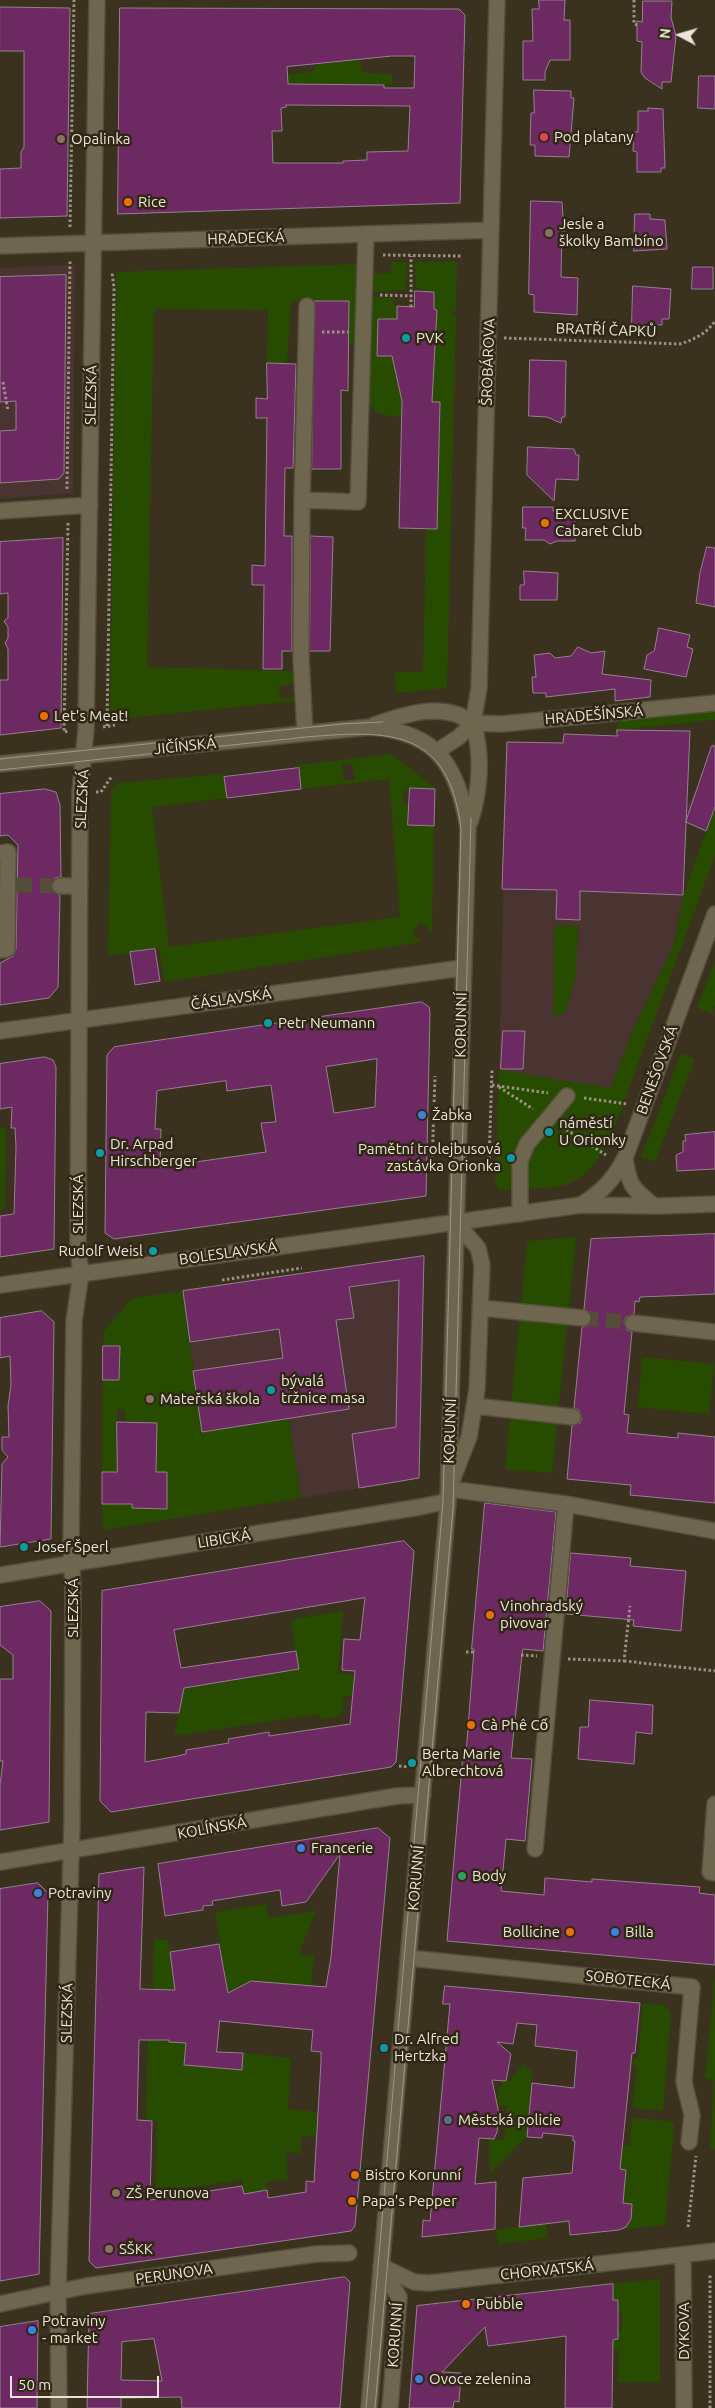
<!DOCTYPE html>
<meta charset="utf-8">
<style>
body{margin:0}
#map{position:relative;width:715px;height:2408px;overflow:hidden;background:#3a311e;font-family:Ubuntu,sans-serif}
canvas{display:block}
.north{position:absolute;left:655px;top:10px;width:50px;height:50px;-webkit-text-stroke:4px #302714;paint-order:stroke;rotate:276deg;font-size:14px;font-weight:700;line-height:20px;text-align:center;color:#ebe5d9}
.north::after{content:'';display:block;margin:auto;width:18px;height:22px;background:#ebe5d9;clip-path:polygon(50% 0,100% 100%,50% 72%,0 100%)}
.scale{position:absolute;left:10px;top:2376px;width:149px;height:22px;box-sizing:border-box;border:2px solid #ebe5d9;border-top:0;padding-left:6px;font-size:15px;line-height:18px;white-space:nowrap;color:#ebe5d9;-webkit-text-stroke:4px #302714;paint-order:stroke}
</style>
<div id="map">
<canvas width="715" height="2408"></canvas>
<div class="north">N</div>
<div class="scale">50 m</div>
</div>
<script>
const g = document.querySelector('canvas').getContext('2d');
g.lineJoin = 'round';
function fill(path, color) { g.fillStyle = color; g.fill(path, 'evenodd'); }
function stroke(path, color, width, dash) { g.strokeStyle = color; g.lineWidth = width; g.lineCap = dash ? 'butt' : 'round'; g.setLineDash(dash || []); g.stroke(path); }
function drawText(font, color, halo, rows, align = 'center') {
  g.font = font + ' Ubuntu,sans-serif'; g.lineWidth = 5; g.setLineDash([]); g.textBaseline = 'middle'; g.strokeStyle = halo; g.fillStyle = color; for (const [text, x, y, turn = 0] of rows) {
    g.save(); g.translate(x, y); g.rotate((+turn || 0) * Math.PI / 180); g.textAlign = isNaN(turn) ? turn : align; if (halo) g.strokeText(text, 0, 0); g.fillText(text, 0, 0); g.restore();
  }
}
const commercial = new Path2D(`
 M75,265L73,493L0,499V268Z
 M617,730L690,731L686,804L691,801L694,792L697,790L715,738V807L706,831L691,825V822L685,821L683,895L674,944L635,1026L610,1089L499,1070L507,742L563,743L564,734L609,736L617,791Z
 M424,1256L419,1478L301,1498L289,1419L202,1432L183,1291Z`);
const green = new Path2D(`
 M317,59H359L363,72L392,75V85H285L286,74L312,72L316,66Z
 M457,261L456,311L451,312L452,316L456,317L447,688L396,693L395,672H423L426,529H437L440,402H432L437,310L434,309V292L423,291V289L416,288L415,262Z
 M391,262H407L406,290L373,292V274L391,273Z
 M359,264L358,344L313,343L315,325L349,302L291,301L287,363H267L268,310L154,309L147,667L292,671L297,684L279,686L280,698L298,697V701L117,719L110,713L116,272Z
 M372,297L394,298V306H397V319H378L377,356L396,357L402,401V417C386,416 375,416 368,401Z
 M715,711V720L617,730L618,719Z
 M392,754L435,788V789L410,788V791L403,792V804H409V825L434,826L432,932L421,922L412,932L422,942L165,982L159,948L108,956L111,790L118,783L223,774L227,798L152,807L169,947L400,917L389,779L301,789L299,765ZM352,763L355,780L344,781L342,764Z
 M715,807V856L626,1096L622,1102V1109C609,1137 598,1175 565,1185C549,1190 517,1188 499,1190L495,1184L499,1070L610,1088L635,1026L674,944L683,895Z
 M579,925L575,980L565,1013L553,1017L554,926Z
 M715,960V1005L712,1014L697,1008Z
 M681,1053L695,1059L655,1162L641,1157Z
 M0,1128H6L5,1208L0,1209Z
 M576,1237L552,1473L505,1469L527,1241Z
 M183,1291L202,1432L289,1419L301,1498L103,1530L102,1504L132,1505V1508L167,1509V1473L156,1472V1423H125V1410L117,1409V1472H102L103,1380H119L120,1346H103L104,1331L132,1298Z
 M642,1357L714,1364L709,1414L638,1407Z
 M343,1611L338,1673L354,1675L352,1696H344L342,1713L338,1717L320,1719L319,1714L174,1736L184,1688L298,1669L291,1620Z
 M266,1904L269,1918L316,1911L299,1954L314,1956L311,1986L249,1984L228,1993L215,1912Z
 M154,1939L168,1940L175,1990L153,1989Z
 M715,1974V2150L710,2149L714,2079H705Z
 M643,2004L664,2005L671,2013L663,2111L633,2108L637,2066L632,2065L633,2058H638Z
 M148,2040L186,2043L185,2065L242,2070L243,2053L291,2058L288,2109L318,2112L316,2137L302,2136L301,2154L286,2152L288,2179L266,2182L267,2190L244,2194L242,2180L156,2192L157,2121H146Z
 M523,2064L532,2072L526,2137L490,2174L489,2139L504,2140L507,2106L497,2105L498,2089H500L502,2081L509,2082Z
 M632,2118L671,2121L674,2126L665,2225L619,2230C631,2224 631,2217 632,2204L623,2203L626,2170L620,2169L623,2145L630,2146Z
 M546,2224L548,2238L498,2244L496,2230Z
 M660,2279V2382H618L619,2351L613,2350V2340L618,2339V2331L622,2330V2312L618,2311V2300H613V2287L610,2284Z`);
const building = new Path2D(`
 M539,0H565L564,20H570V60H550L545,72V80H523V41H533L532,9H539Z
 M643,1H672L671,17L676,36L671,82H662V89L645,78L641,72L642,42L637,41V21L642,22Z
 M0,7L70,8L67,216L0,218V169L21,168V152L24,147V51H0Z
 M120,8L459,9L465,15L460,203L118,214ZM392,56H415L414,88H384V85L288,84L287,67ZM286,105L410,106L408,151L367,152V160L343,161V163H273L272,131H282L281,108L286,107Z
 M699,76H715V109L698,108Z
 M534,90L571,91V98H574L569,157L535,156V145H530L531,113H534Z
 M648,108L663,109L665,168H661V172H637V152L633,151L634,132H638V111H648Z
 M531,201L562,202L564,232H562L561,277L578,278L577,315L534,312V295L529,294Z
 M635,214H650V219L665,220L667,249L634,251Z
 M693,267H713V289H692Z
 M66,275L64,473L59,479L0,483V431L16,430V401L0,402V277Z
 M633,286L671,289L669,319H662V325L632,324Z
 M415,291L434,292V309L437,310L432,402H440L437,529L399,528L402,401L392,356H377L378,319H397V306L414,307Z
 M315,301H349L348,391L341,390V469H312Z
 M530,360L566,361L565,417H562L561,423L547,417L529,416Z
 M267,363L296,364L293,468H285L284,536H292V651H282V669H263L264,585H252V565L265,566L267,418H256V398L267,399Z
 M528,447L574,449L576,455H579L578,480L556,479L554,501L527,475Z
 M523,507H553V511H575V541H557L550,544L544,540H525L526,528H523Z
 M311,536L333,537L330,651H310Z
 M63,538L61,728L0,735V680H8V649L5,643L8,638V627L4,621L8,618V593L0,594V542Z
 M707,547L715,548V607L696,603L700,573Z
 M524,571L558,573L557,600H520V585H524Z
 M659,628L690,635L687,647L693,649L686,677L644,669L647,655L654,651Z
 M578,647L591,653L605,651L602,674L651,680L650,697L615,701V689L546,697V693H533L532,677H536L534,655L550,653L555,658L571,656Z
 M617,730L690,731L683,895L580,891V920L556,919L557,890L502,889L507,742L563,743L564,734L617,736Z
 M712,746H715V807L706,831L686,822Z
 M299,768L301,789L227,798L224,777Z
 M410,788L435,789L434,826L408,825Z
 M45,789L56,792L60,805L61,877L55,878L51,886L52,891L60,895L58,987L49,998L0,1005V963L13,956L16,949L18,845L8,835L0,836V794Z
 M155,949L160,981L135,985L130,952Z
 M422,1002L429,1007L430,1013L426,1196L114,1239L105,1233L107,1055L114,1047ZM377,1059L375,1107L334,1113L326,1067ZM226,1081L227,1091L271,1085L276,1122L261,1123L266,1152L160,1167L161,1129H155L157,1091Z
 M503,1031H525L523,1069H501Z
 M45,1057L53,1060L56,1067L54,1249L0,1257V1216L14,1214L16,1147L15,1128H11L12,1107L0,1109V1064Z
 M715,1132V1169L677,1171L676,1155L683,1152V1141H686L685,1135Z
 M715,1234V1294L640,1297L639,1302L635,1301L634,1314L626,1317L624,1322L627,1330L632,1332L624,1414L629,1415L627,1433L678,1438V1433L715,1437V1503L630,1495L631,1485L567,1479L572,1426L580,1423L582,1418L579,1410L574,1408L582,1327L587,1326L592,1319L591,1314L584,1309L591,1239Z
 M424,1256L419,1478L359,1488L352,1434L396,1427L399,1280L349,1287L354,1318L336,1320L349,1409L202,1432L193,1371L283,1358L279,1329L190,1342L183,1291Z
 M42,1311L54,1322L51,1539L0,1547L2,1464L8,1457L2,1450V1437H9L8,1406L11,1385L10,1356L0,1358V1318Z
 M103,1346H120L119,1380H103Z
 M117,1422L157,1423L156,1472H167V1509L132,1508V1504H102V1472H117Z
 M485,1503L556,1512L543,1651L523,1649L522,1654L511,1758L532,1759L525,1841L506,1839L501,1891L544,1895L545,1878L592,1882V1879L700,1887L699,1893L715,1895V1965L447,1941L463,1754H466L474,1649H472Z
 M404,1541L414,1551L396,1762L391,1767L111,1812L100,1801L102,1591ZM365,1598L360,1640L344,1639L342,1670L355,1671L350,1724L269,1736V1732L228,1739L229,1743L186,1750V1754L178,1756L145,1762L146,1712L179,1713L184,1688L299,1669L296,1651L181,1668L174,1630Z
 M571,1553L631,1558L630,1566L686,1571L681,1631L633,1626L634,1620L566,1614Z
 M40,1601L51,1611L49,1822L0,1830V1785L3,1761H0V1679H13V1655L0,1645V1607Z
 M590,1700L653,1705L652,1734L636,1732L634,1764L578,1759L580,1727H588Z
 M378,1828L390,1838L355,2226L351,2231L96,2268L89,2261L99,1874L144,1867L140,1989L175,1990L170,1952L219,1944L228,1993L251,1981L326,1987L331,1957L340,1854L306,1902L282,1906L280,1890L212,1901L213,1905L203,1906V1910L165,1916L158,1864ZM220,2021L313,2030L311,2051L321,2052V2061L314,2182L306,2181V2192L268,2198L267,2190L244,2194L242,2186L150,2200L152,2121L137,2120L139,2040H169V2042L186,2043L184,2065L242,2070L243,2053L217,2052Z
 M38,1883L48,1893L39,2274L0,2281V1889Z
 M445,1986L640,2003L635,2053H632L620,2169L626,2170L623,2203L632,2204L631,2219L626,2227L619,2230L570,2235L569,2221L519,2227L523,2178L572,2173L575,2141H573V2136L543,2133L542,2138L527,2137L532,2083L574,2088L577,2051L535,2046L537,2025L517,2023L513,2044L497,2042L511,2054L506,2081L492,2080L499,2114L497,2132L494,2139L479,2138L475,2184L496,2182L495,2229L422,2237L423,2220L430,2221L450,2004H443Z
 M345,2277L350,2282L340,2408H182L181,2397L121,2398V2408H87L89,2314ZM154,2339L162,2381L121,2380L122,2342Z
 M613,2284V2300H618V2339L613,2340L612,2408H565L566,2336L488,2346L485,2327L442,2372L461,2373L459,2402L454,2401L453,2408H409L417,2306Z
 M38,2321L37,2408H0V2327Z`);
const minorTunnel = new Path2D(`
 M17,885L60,886
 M583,1318L633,1323`);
const path = new Path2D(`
 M634,0V24L637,25
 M70,227L74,0
 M383,255L462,256
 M380,295L412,296
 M411,307V256
 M322,332H348
 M504,338L680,344C695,339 706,334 715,321
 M3,382L8,411
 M67,489L70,261
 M68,523L64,732L69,731
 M107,726L114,288L112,272
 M103,727L115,725
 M96,792H101L112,776
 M492,1085L548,1093
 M499,1087L533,1109
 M584,1098L627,1104
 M562,1127L606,1155
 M489,1163L492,1069
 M432,1167L435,1076
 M222,1280L302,1268
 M466,1652H474
 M521,1655L537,1656
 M568,1659L624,1661L630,1606
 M624,1661L715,1671
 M399,1766L409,1767
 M440,1770L456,1771
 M688,2227L696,2156
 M710,2408V2273`);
const minor = new Path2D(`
 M0,246L491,230
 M302,500L358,502L366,234
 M0,511L90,505
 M473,723L479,688L497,0
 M473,723L502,724L715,703
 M374,725C405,714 443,701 473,723
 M305,733L301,658L302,500L307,306
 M436,752L459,737L473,723
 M0,764L370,727C438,732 457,766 468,828L448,1501L369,2408
 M470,822C480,792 483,754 473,723
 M0,853L8,852L7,949L0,950
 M60,886H80
 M0,1031L462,968
 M625,1158C629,1186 632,1188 653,1205
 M581,1205L660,1206L715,1204
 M520,1214V1161L527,1144L567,1096
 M0,1285L581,1205C602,1192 614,1179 625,1158L715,914
 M481,1308L583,1318
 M633,1323L715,1332
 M475,1406L573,1417
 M453,1478L469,1437L477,1389L482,1265L478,1248L456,1222
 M449,1489L566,1504L715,1531
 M0,1575L420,1507L448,1501
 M715,1804L710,1872L715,1873
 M535,1849L566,1504
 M0,1862L397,1796L423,1795
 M409,1958L692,1987L684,2082L692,2115L689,2142
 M683,2255L684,2408
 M381,2266L414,2282L429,2283L715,2251
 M381,2266L399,2297L390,2408
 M0,2304L86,2286L316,2254L349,2253
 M59,2408L58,2292L72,1821L73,1592L71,1542L74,1321L81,1273L78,1250L80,792L86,729L97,0`);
const tram = new Path2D(`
 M0,759L342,724L383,722
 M0,770L306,737C389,730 449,728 461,829L443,1502L366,2408
 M375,2408L453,1508L471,818`);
const markers = [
 [544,137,5,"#e0444e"],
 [61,139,5,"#8d6e63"],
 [128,202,5,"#e8710a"],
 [549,233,5,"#8d6e63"],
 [406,338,5,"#0f9aa8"],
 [545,523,5,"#e8710a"],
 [44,716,5,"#e8710a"],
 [268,1023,5,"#0f9aa8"],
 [422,1115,5,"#3f7fe0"],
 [549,1132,5,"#0f9aa8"],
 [100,1153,5,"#0f9aa8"],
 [511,1158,5,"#0f9aa8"],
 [153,1251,5,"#0f9aa8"],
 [271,1390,5,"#0f9aa8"],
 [150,1399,5,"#8d6e63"],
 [24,1547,5,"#0f9aa8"],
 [490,1615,5,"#e8710a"],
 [471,1725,5,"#e8710a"],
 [412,1763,5,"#0f9aa8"],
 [301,1848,5,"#3f7fe0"],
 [462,1876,5,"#2e9e5b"],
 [38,1893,5,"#3f7fe0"],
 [570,1932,5,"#e8710a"],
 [615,1932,5,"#3f7fe0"],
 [384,2048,5,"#0f9aa8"],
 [448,2120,5,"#5c6f8a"],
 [355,2175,5,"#e8710a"],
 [116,2193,5,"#8d6e63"],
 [352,2201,5,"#e8710a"],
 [109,2249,5,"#8d6e63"],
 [466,2304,5,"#e8710a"],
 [32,2330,5,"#3f7fe0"],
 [419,2379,5,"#3f7fe0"]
];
const poiNames = [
 ["Pod platany",554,137],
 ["Opalinka",71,139],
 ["Rice",138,202],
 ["Jesle a",559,224],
 ["školky Bambíno",559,241],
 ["PVK",416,338],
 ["EXCLUSIVE",555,514],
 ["Cabaret Club",555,531],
 ["Let's Meat!",54,716],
 ["Petr Neumann",278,1023],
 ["Žabka",432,1115],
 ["náměstí",559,1123],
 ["U Orionky",559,1140],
 ["Dr. Arpad",110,1144],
 ["Hirschberger",110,1161],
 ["Pamětní trolejbusová",501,1149,"right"],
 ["zastávka Orionka",501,1166,"right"],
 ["Rudolf Weisl",143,1251,"right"],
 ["bývalá",281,1381],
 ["tržnice masa",281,1398],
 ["Mateřská škola",160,1399],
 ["Josef Šperl",34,1547],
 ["Vinohradský",500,1606],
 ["pivovar",500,1623],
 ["Cà Phê Cổ",481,1725],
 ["Berta Marie",422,1754],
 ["Albrechtová",422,1771],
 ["Francerie",311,1848],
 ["Body",472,1876],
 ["Potraviny",48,1893],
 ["Bollicine",560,1932,"right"],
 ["Billa",625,1932],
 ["Dr. Alfred",394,2039],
 ["Hertzka",394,2056],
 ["Městská policie",458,2120],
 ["Bistro Korunní",365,2175],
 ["ZŠ Perunova",126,2193],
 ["Papa's Pepper",362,2201],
 ["SŠKK",119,2249],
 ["Pubble",476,2304],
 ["Potraviny",42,2321],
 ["- market",42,2338],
 ["Ovoce zelenina",429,2379]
];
const streetNames = [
 ["HRADECKÁ",246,238,-2],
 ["BRATŘÍ ČAPKŮ",606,330,2],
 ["ŠROBÁROVA",488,362,-88],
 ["SLEZSKÁ",91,395,-89],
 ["HRADEŠÍNSKÁ",594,715,-5],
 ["JIČÍNSKÁ",185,746,-6],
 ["SLEZSKÁ",82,799,-87],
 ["ČÁSLAVSKÁ",231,999,-8],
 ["KORUNNÍ",461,1025,-89],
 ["BENEŠOVSKÁ",657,1070,-70],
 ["SLEZSKÁ",78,1204,-90],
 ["BOLESLAVSKÁ",228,1253,-8],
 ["KORUNNÍ",450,1431,-88],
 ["LIBICKÁ",224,1539,-9],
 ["SLEZSKÁ",73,1608,-90],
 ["KOLÍNSKÁ",212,1828,-10],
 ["KORUNNÍ",416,1878,-85],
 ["SOBOTECKÁ",628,1980,6],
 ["SLEZSKÁ",67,2013,-89],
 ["CHORVATSKÁ",547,2270,-6],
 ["PERUNOVA",174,2274,-8],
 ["DYKOVA",684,2331,-90],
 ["KORUNNÍ",395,2335,-86]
];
fill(commercial, '#493431');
fill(green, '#274c00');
fill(building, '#6c2962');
stroke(building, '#958090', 1);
stroke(minorTunnel, '#554c3a', 15, [15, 8]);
stroke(minor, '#564e3d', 18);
stroke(path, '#9a9383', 3, [2.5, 2.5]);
stroke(minor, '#6f6650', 15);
stroke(tram, '#9f9889', 1);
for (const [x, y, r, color] of markers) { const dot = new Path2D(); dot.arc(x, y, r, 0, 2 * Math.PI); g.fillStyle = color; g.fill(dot); stroke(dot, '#302714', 2); }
drawText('15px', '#ebe5d9', '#302714', poiNames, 'left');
drawText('15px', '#ebe5d9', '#302714', streetNames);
</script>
